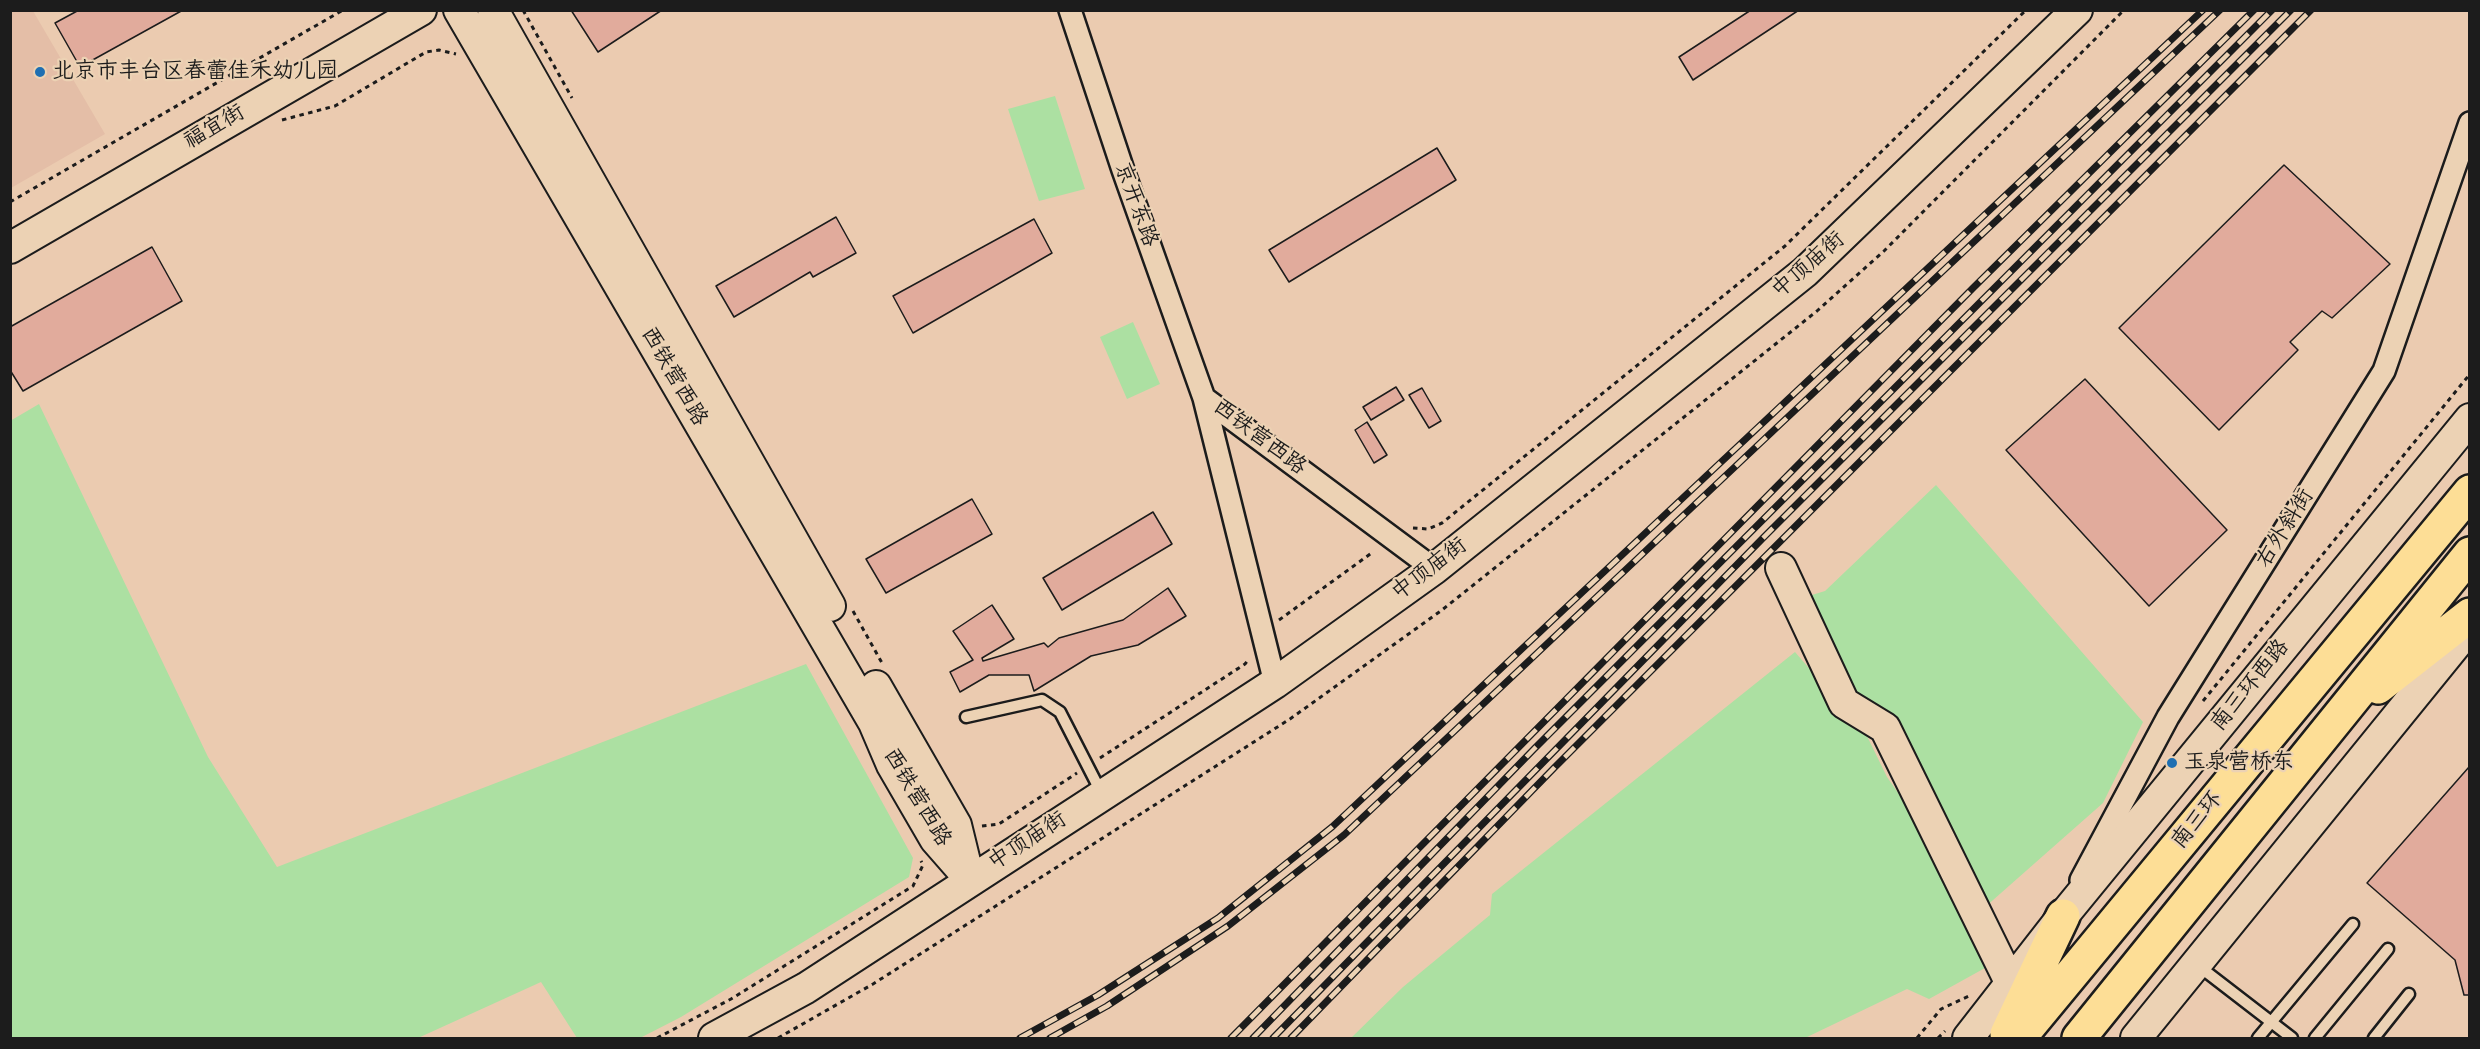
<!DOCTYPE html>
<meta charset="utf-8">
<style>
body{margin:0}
#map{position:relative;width:2480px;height:1049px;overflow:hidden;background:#ebcbb0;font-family:"Architects Daughter",sans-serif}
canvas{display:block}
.frame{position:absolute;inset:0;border:12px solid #1c1c1c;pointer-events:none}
</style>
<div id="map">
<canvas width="2480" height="1049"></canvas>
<div class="frame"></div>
</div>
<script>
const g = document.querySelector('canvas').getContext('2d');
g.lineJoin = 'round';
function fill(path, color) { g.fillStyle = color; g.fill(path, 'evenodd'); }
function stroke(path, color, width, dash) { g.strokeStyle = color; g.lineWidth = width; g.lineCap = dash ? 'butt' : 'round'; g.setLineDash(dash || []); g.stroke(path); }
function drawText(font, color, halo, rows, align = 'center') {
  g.font = font + ' "Architects Daughter","LXGW WenKai TC",sans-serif'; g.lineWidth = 4.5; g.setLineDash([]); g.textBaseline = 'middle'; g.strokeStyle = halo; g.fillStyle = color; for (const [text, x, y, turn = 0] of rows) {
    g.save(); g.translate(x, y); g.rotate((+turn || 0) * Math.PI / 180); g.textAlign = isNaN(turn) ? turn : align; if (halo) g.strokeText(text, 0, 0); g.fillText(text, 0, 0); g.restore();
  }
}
const built = new Path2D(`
 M10,11H33L105,134L11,188Z`);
const green = new Path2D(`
 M1055,96L1085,189L1039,201L1008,109Z
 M1133,322L1160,384L1127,399L1100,337Z
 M39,404L208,757L277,867L806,664L913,858L909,877L681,1017L640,1038H577L541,982L418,1038H11L10,421Z
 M1936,485L2143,722L2103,803L1984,908L1848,696L1802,598L1825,591Z
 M1795,652L1866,734L1887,777L1917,820L1994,963L1929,999L1907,989L1805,1038H1351L1403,987L1490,915L1492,894Z`);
const building = new Path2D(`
 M79,10H183L80,67L55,23Z
 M571,10H662L598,52Z
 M1751,10H1799L1693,80L1679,57Z
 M1437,148L1456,180L1289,282L1269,250Z
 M2284,165L2390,264L2332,318L2322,311L2290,342L2298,350L2219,430L2119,328Z
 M836,217L856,253L813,277L810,272L734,317L716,286Z
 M1034,219L1052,253L913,333L893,296Z
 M152,247L182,301L23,391L10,370V327Z
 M2085,379L2227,530L2149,606L2006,450Z
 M1396,387L1404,400L1371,420L1363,407Z
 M1422,388L1441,421L1429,428L1409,395Z
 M1367,422L1387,455L1374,463L1355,430Z
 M972,499L992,534L886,593L866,559Z
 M1153,512L1172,544L1062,610L1043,578Z
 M1168,588L1186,616L1138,645L1091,656L1034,691L1029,675H989L960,692L950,672L973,660L953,631L992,605L1014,639L982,658L983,661L1044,643L1048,647L1059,638L1123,620Z
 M2469,767V995H2464L2455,960L2367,883Z`);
const path = new Path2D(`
 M523,10L572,98
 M282,120L335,106L426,52L439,50L456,54
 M10,202L343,10
 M1413,528L1428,529L1442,523L1785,246L2026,10
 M853,611L882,663
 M1279,620L1373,552
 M2203,701L2470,374
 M1100,758L1245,664L1249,659
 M982,826L999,824L1077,773
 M657,1038L731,999L913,886L923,865L921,861
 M778,1038L873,984L1290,719L1442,610L1817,311L1884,251L2124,10
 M1917,1038L1941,1009L1969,996
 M1938,1038L1945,1031`);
const lane = new Path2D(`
 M966,717L1042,700L1060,712L1102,794
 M2196,964L2292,1038
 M2258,1038L2353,924
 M2315,1038L2388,949
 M2374,1038L2409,994`);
const street = new Path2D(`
 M1070,10L1123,170L1204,398L1275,683
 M1204,398L1434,569
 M2081,880L2168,717L2384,371L2470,123`);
const secondary = new Path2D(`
 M459,10L874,723L892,765L935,839L970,879
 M493,10L830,606
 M10,248L421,10
 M1781,568L1844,703L1885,728L2011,984
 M876,686L956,825L967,870
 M714,1038L806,988L1275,683L1434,569L1805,272L2077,10
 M1968,1038L2063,916L2470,419
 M2136,1038L2470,627`);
const highway = new Path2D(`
 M2378,687L2470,615
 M2007,1034L2063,916
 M2019,1038L2470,492
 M2079,1038L2470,554`);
const rail = new Path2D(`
 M1020,1038L1098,995L1218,918L1332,827L2203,10
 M1050,1038L1107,1006L1228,926L1344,835L2220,10
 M1231,1038L1973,288L2254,10
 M1253,1038L1534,749L2272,10
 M1273,1038L1762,539L2291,10
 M1291,1038L1554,768L2311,10`);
const markers = [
 [40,72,6,"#1f6fb2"],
 [2172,763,6,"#1f6fb2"]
];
const poiNames = [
 ["北京市丰台区春蕾佳禾幼儿园",52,72],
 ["玉泉营桥东",2184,763]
];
const streetNames = [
 ["福宜街",215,128,-30],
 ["京开东路",1135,205,70],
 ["中顶庙街",1809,266,-41],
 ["西铁营西路",673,377,60],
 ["西铁营西路",1259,438,37],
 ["右外斜街",2286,529,-58],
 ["中顶庙街",1430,570,-37],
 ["南三环西路",2251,686,-51],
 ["西铁营西路",916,798,59],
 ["南三环",2198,821,-51],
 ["中顶庙街",1028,842,-33]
];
fill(built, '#e4bea7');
fill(green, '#ace0a2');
fill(building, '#e1ab9c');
stroke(building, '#1c1c1c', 1.5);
stroke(lane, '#1c1c1c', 15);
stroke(street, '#1c1c1c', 26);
stroke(secondary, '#1c1c1c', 34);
stroke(highway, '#1c1c1c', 38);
stroke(path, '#1c1c1c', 3, [4.5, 4.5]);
stroke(lane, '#ecd2b4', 10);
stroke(street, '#ecd2b4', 21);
stroke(secondary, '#ecd2b4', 30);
stroke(highway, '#fdde96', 33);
stroke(rail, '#1c1c1c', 7);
stroke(rail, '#ecd2b4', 4.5, [14]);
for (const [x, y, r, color] of markers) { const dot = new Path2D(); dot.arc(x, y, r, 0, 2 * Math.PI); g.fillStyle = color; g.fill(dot); stroke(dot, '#ecd2b4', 2); }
drawText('22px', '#1c1c1c', '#ecd2b4', poiNames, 'left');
drawText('22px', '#1c1c1c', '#ecd2b4', streetNames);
</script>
